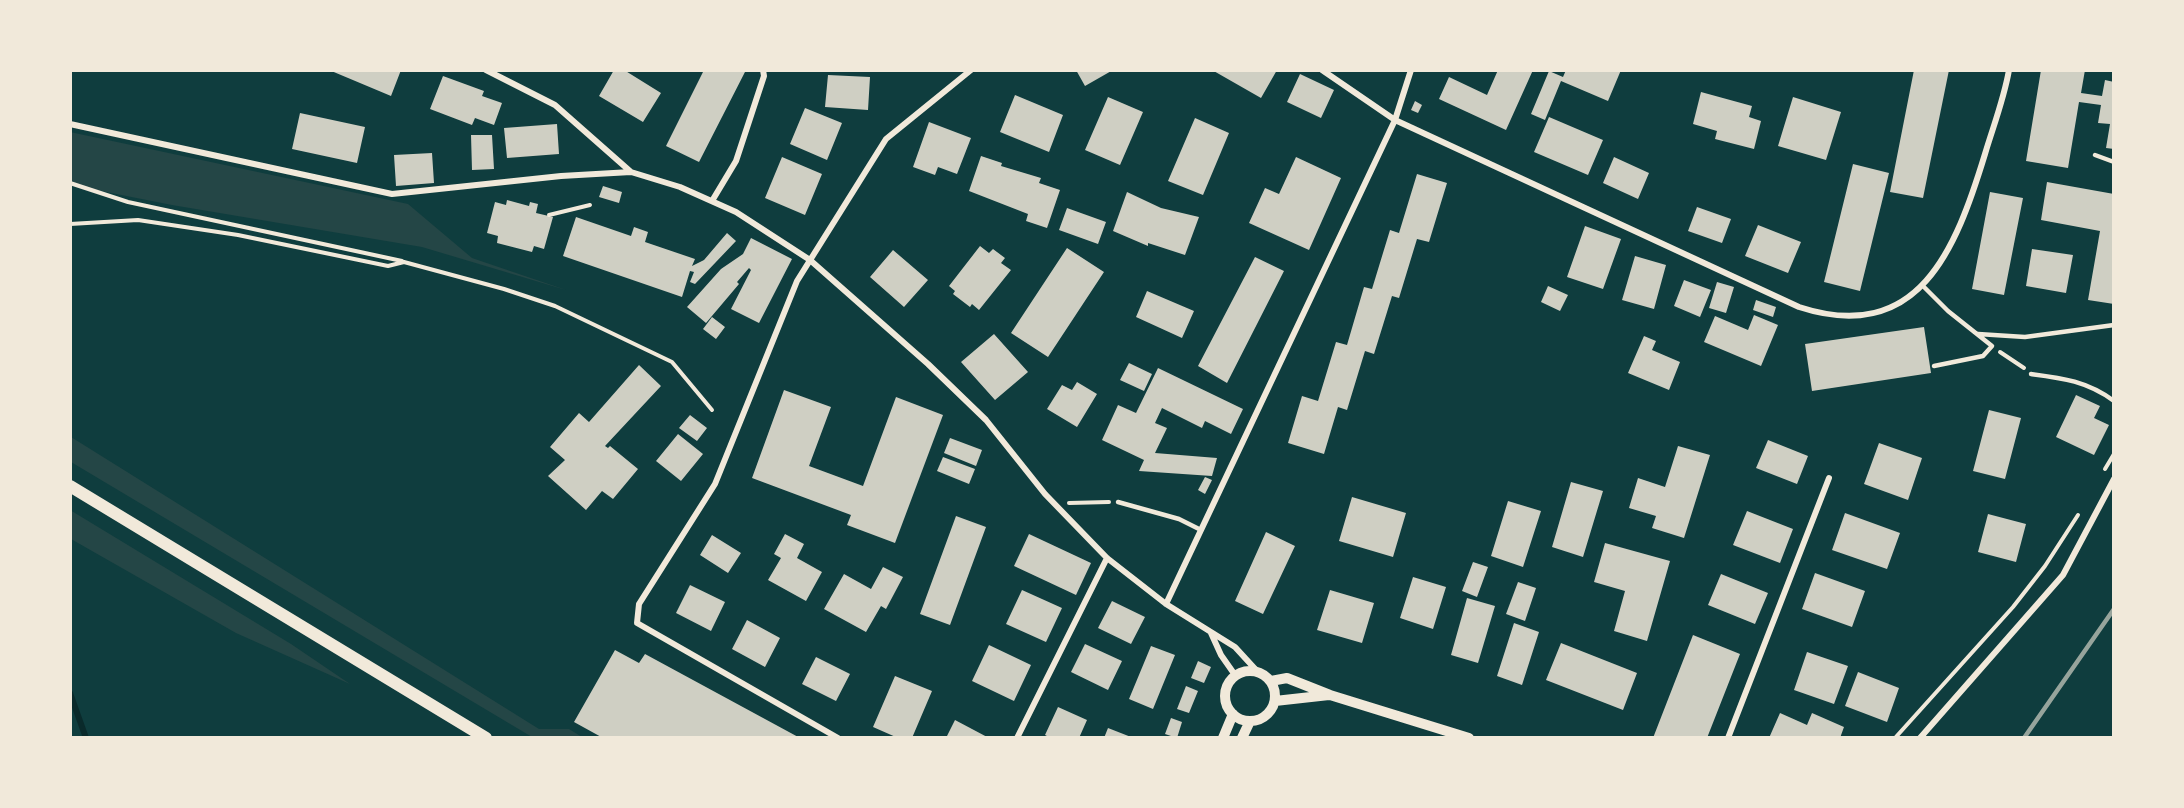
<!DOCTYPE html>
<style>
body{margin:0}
#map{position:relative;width:2184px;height:808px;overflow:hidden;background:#0f3d3e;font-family:Poppins,sans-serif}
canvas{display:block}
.frame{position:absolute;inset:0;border:72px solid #f1e9da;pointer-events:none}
</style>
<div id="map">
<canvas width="2184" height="808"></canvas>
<div class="frame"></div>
</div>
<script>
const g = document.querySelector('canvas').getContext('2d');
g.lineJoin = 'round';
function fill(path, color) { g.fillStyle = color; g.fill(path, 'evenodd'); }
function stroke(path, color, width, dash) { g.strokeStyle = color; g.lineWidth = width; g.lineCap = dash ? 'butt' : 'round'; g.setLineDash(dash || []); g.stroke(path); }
const green = new Path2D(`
 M70,132L408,204L472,258L566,290L422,247L172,205L71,185Z
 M71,437L539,729H569L582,737H532L71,462Z
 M70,510L291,644L350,684L236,633L71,539Z`);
const stream = new Path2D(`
 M70,693L86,738`);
const building = new Path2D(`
 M329,70H401L391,96Z
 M614,70H624L661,93L643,122L599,96Z
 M704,70H746L699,162L666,146Z
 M1076,70H1113L1085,86Z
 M1212,70H1277L1261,98Z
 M1498,70H1533L1506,130L1439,99L1449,77L1487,95Z
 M1566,70H1621L1608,101L1561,81L1545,120L1531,114L1549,71L1563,77Z
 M1914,70H1949L1923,198L1890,192Z
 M2041,70H2085L2081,93L2102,96L2105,80L2114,82V149L2106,148L2110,124L2098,123L2101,105L2079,102L2068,168L2026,161Z
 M1300,74L1334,90L1321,118L1287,102Z
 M828,75L870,77L868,110L825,107Z
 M443,76L484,91L482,96L502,103L494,125L475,118L472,125L430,109Z
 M1701,92L1752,106L1749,117L1761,121L1754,149L1715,139L1717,131L1693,124Z
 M1015,95L1063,115L1049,152L1000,132Z
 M1108,97L1143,112L1120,165L1085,150Z
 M1793,97L1841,112L1826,160L1778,146Z
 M1415,101L1422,105L1418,113L1411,110Z
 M805,108L842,123L827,160L790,144Z
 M300,113L365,127L357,163L292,149Z
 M1549,117L1603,140L1588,175L1534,152Z
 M1195,118L1229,133L1203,195L1168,181Z
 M929,122L971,138L957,174L938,167L935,175L913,167Z
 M557,124L559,154L507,158L504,128Z
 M471,135H492L494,169L472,170Z
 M432,153L434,183L396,186L394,155Z
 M981,156L1002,163L1001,166L1041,178L1039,183L1060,190L1047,228L1026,221L1028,214L969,191Z
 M782,157L822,174L805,215L765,198Z
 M1296,157L1341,178L1309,250L1249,223L1265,188L1279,194Z
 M1614,157L1649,173L1638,199L1603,183Z
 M1853,164L1889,173L1860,291L1824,282Z
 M1417,174L1447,183L1429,242L1417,239L1399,298L1392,296L1374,354L1365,351L1347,410L1338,407L1324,454L1288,443L1302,396L1318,401L1336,342L1347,345L1364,287L1372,289L1390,230L1399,233Z
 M2047,182L2114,194V304L2088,300L2100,231L2041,220Z
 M603,186L622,192L619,203L599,197Z
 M1127,192L1161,208L1199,217L1185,255L1148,243V246L1113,231Z
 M1990,192L2023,198L2004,295L1972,289Z
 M507,200L529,206L530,202L538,204L536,213L553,217L544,249L534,246L532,252L497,243L498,236L487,233L495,202L506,205Z
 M1697,207L1731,219L1722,243L1688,231Z
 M1067,208L1106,222L1098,244L1059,230Z
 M576,217L631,236L634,227L648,232L645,242L695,259L692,266L704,260L727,233L736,241L695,284L690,282L694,272L690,271L682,297L563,256Z
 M1758,225L1801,242L1788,273L1745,256Z
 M1585,226L1621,239L1603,289L1567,277Z
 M751,238L792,259L759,323L731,309L751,270L749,268L737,282L739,284L706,323L687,307L721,269L743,254Z
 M980,246L989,253L993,249L1005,258L1001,263L1011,270L979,310L972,304L970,307L953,294L955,291L949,286Z
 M1067,248L1104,272L1048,357L1011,333Z
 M2032,249L2073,255L2066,293L2026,286Z
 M893,250L928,280L904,307L870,277Z
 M1635,256L1666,265L1654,309L1622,300Z
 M1255,257L1284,271L1227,383L1198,366Z
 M1684,280L1711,290L1700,317L1674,306Z
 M1717,282L1734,287L1726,313L1709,308Z
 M1548,286L1568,295L1560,311L1541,302Z
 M1147,291L1194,311L1182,338L1136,317Z
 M1756,300L1776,307L1773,317L1753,310Z
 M1754,315L1778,325L1761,366L1704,342L1715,316L1748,330Z
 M712,317L725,327L716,339L703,329Z
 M1924,327L1931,373L1812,391L1805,344Z
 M994,334L1028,372L995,400L961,362Z
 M1644,336L1656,341L1652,350L1680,362L1669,390L1628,373Z
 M1129,363L1152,374L1144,391L1120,380Z
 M639,365L661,386L605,446L608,448L610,446L638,469L613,499L602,491L586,510L548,476L565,460L550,447L579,413L589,422Z
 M1158,368L1243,409L1231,434L1205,421L1202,428L1162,408L1155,423L1167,428L1155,453L1217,458L1212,476L1139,471L1144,460L1102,440L1118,405L1136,413Z
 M1077,382L1097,394L1077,427L1047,409L1062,385L1072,390Z
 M784,390L831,407L809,466L863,486L896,397L943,415L895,543L847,525L851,515L752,478Z
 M2076,395L2100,406L2094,418L2109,425L2094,455L2056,437Z
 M1989,410L2021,418L2005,479L1973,471Z
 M690,415L707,428L697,441L679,428Z
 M678,434L703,454L681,481L656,461Z
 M950,438L982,450L976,466L944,453Z
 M1768,440L1808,456L1797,484L1756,468Z
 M1879,443L1922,458L1908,500L1864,484Z
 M1678,446L1710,455L1684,538L1652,528L1656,516L1629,508L1638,478L1665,487Z
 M943,457L975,469L969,484L937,471Z
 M1205,477L1212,480L1205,494L1198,490Z
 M1571,482L1603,491L1583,557L1552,547Z
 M1352,497L1406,513L1393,557L1339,541Z
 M1508,501L1541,511L1523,567L1491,556Z
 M1747,511L1793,529L1780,563L1733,545Z
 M1845,513L1900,533L1887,569L1832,550Z
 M1988,514L2026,524L2016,562L1978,552Z
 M956,516L986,527L950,625L920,614Z
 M1266,532L1295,546L1263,614L1235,601Z
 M785,534L804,544L797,558L822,572L806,601L768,580L781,558L774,554Z
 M1029,534L1091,563L1076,595L1014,566Z
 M712,535L741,553L728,573L700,555Z
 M1605,543L1670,561L1647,641L1614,631L1625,591L1594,582Z
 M1473,562L1488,567L1477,597L1462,591Z
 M883,567L903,577L886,609L881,606L866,632L824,609L844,574L871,589Z
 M1815,573L1865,591L1852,627L1802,609Z
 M1721,574L1768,593L1755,624L1708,605Z
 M1413,577L1446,587L1433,629L1400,618Z
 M1518,582L1536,588L1525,621L1506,614Z
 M690,585L725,602L711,631L676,613Z
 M1022,590L1062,608L1046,642L1006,624Z
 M1330,590L1374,603L1362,643L1317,630Z
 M1467,598L1495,606L1478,663L1451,655Z
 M1112,601L1145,617L1131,644L1098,628Z
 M747,620L780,638L765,667L732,649Z
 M1514,623L1539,632L1522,685L1497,676Z
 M1693,635L1740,654L1707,738H1653Z
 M1561,643L1637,673L1623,710L1546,680Z
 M1085,644L1122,661L1108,690L1071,672Z
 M989,645L1031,665L1014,701L972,681Z
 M1151,646L1175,655L1153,709L1129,699Z
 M615,650L639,663L645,654L800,738H603L574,722Z
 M1807,652L1848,666L1834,704L1794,690Z
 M816,657L850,674L836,701L802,684Z
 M1198,661L1211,667L1204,683L1191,678Z
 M1858,672L1899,688L1887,722L1845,706Z
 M895,676L932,691L912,738H898L873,727Z
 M1186,686L1198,691L1189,713L1177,709Z
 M1058,707L1087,720L1079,738H1051L1045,735Z
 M1780,713L1807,725L1812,713L1844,727L1840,738H1769Z
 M1171,718L1182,722L1177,738L1165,734Z
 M955,720L989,738H946Z
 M1108,728L1131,737V738H1104Z`);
const path = new Path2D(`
 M70,183L128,202L402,261
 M549,215L590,205
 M70,224L138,220L238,235L388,266L404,262L504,289L555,306L672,362L712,410
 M2000,352L2024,368
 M2105,469L2114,454
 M1069,503L1109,502
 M1895,738L2013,607L2045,566L2078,515`);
const service = new Path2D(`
 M2095,155L2114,162
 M1923,286L1948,311L1992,346L1983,356L1934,366
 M1978,334L2025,337L2114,325
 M2031,374C2062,378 2087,381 2114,401
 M1118,502L1179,519L1201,530`);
const minor = new Path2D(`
 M486,70L555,105L631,172
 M1322,70L1395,120L1799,307C1919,346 1956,249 1985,154C1993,127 2004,99 2009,70
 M70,124L392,194L561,176L631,172L680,187L736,212L810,260L928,364L986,420L1045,494L1107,558L1166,604L1235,647L1257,671
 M712,201L736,161L764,76L763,70
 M1166,604L1395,120L1411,70
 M1211,633L1221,655L1235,675
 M838,738L637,623L639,604L715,484L797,281L886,139L971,70
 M1017,738L1107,558
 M1728,738L1829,478
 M1920,738L2063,575L2114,479`);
const tertiary = new Path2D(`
 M1225 696a25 25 0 1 1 50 0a25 25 0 1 1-50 0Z
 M1271,681L1287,678L1330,695L1469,738
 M1275,701L1329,695
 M1223,738L1233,714
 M1242,738L1250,721`);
const secondary = new Path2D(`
 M70,486L486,738`);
const rail = new Path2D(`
 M2024,738L2114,609`);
fill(green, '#244646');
stroke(stream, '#0a2a2b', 6);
fill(building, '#cfcfc3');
stroke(path, '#f1e9da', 4);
stroke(service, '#f1e9da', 4.5);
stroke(minor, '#f1e9da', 6);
stroke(tertiary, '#f1e9da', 10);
stroke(secondary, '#f1e9da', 12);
stroke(rail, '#97a49c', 4.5);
</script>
